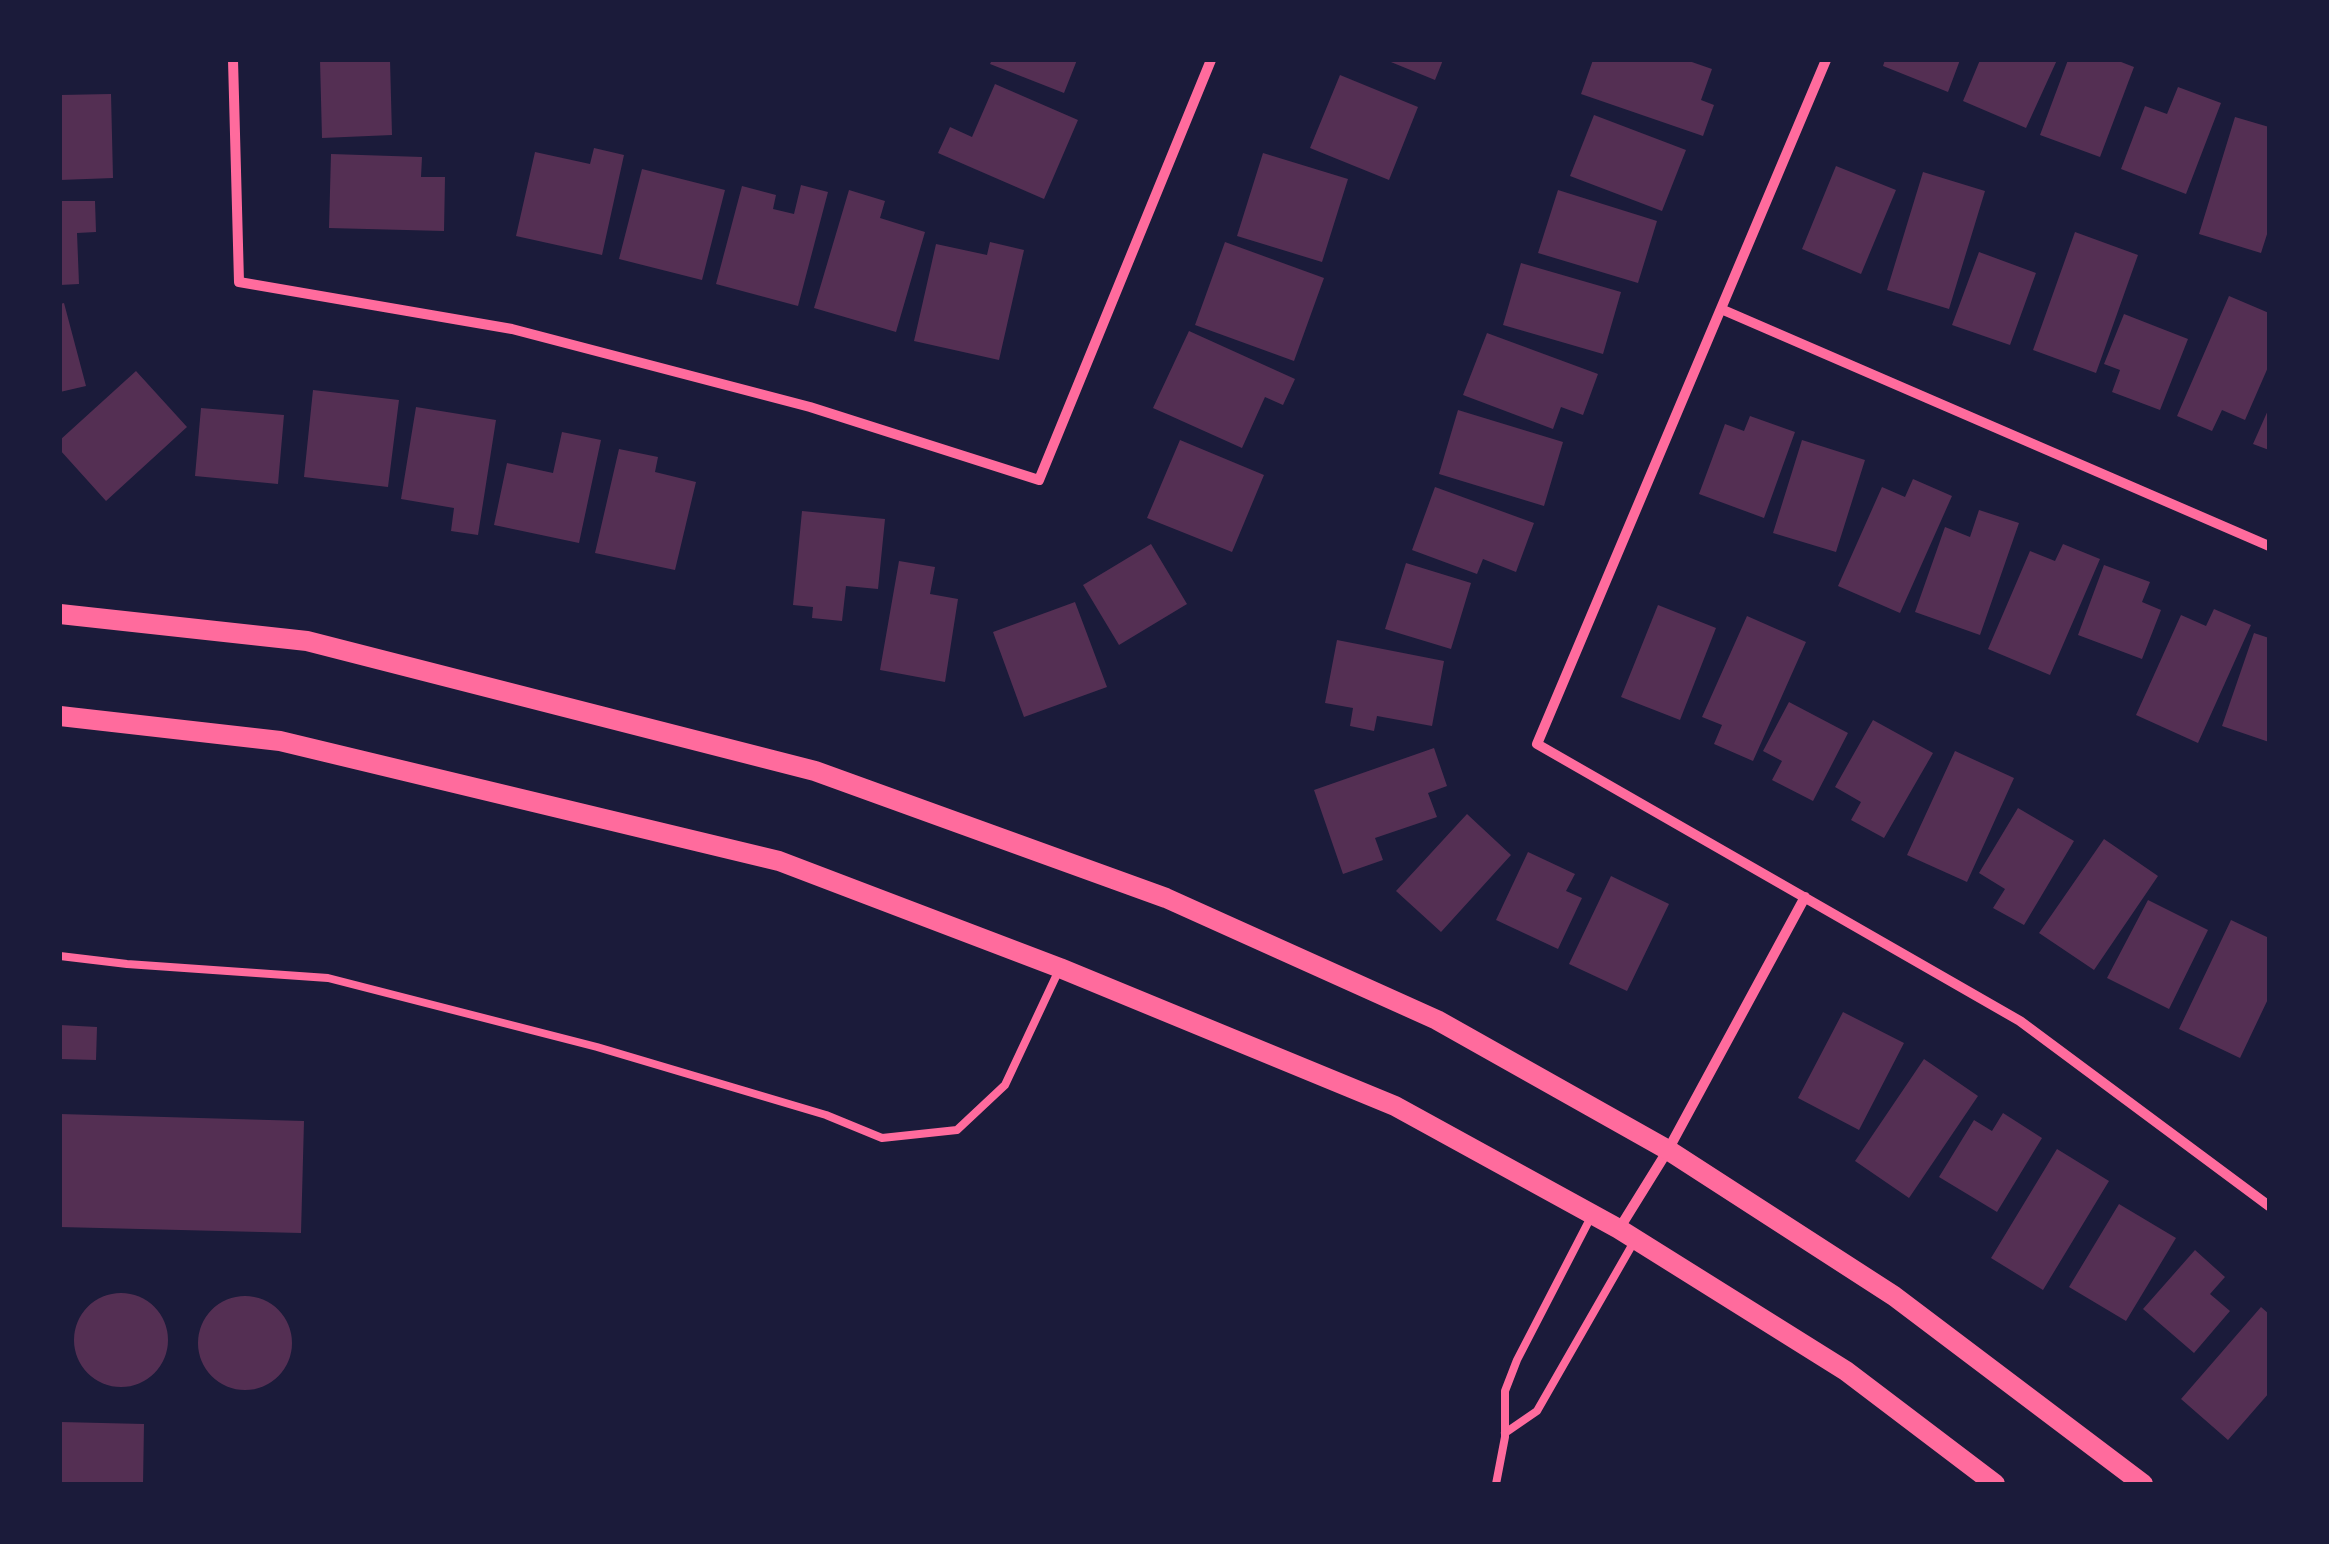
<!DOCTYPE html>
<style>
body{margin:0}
#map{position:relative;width:2329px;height:1544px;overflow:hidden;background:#1b1b3a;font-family:Raleway,sans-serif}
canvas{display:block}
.frame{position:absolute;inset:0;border:62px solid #1b1b3a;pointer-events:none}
</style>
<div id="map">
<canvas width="2329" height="1544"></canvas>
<div class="frame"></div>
</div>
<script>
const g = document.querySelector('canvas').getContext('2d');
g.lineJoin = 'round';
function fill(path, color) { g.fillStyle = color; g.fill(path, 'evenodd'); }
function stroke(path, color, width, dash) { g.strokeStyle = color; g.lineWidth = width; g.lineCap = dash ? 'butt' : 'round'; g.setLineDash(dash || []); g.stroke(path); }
const building = new Path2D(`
 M320,60H390L392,135L322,138Z
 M992,60H1077L1064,93L990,64Z
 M1386,60H1443L1435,80Z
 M1593,60H1686L1712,69L1701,100L1714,105L1703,136L1581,94Z
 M1885,60H1960L1948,92L1883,66Z
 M1980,60H2057L2026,128L1963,101Z
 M2068,60H2116L2134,67L2100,157L2040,135Z
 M1340,75L1418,107L1389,180L1310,148Z
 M995,84L1078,120L1044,199L938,153L950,127L972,137Z
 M2178,87L2221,103L2186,194L2121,169L2145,106L2167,114Z
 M111,94L113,178L60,180V95Z
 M1594,115L1686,150L1662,211L1570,176Z
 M2235,117L2269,127V228L2261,253L2199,234Z
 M594,148L624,155L602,255L516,236L535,152L590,164Z
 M1263,153L1348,179L1322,262L1237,236Z
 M331,154L422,157L421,177H445L444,231L329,228Z
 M1836,166L1896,190L1861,274L1802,249Z
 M642,169L725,190L702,280L619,259Z
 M1923,172L1985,191L1949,309L1887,290Z
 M801,185L828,192L798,306L716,284L742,186L776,195L773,209L794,214Z
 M849,190L885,201L880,218L925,232L896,332L814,308Z
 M1558,190L1657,221L1638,283L1538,253Z
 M60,201H95L96,232L77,233L79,284L60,285Z
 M2075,232L2138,255L2096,373L2033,350Z
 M990,242L1024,250L999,360L914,341L936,244L987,255Z
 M1225,242L1324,278L1294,361L1195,325Z
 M1979,252L2036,273L2010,345L1952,325Z
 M1521,263L1621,292L1603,354L1503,325Z
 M2229,296L2269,313V365L2245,420L2222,410L2212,431L2177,416Z
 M64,303L86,386L60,392V304Z
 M2124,314L2188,339L2160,410L2112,392L2120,370L2104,364Z
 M1189,331L1295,379L1283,405L1265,397L1242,448L1153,408Z
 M1487,333L1598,374L1583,415L1561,407L1553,429L1463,395Z
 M136,371L187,427L106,501L60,450V440Z
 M313,390L399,400L388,487L304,477Z
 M416,407L496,420L478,535L451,531L454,508L401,499Z
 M201,408L284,415L278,484L195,476Z
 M2269,408V450L2253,444Z
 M1458,410L1563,442L1544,506L1439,474Z
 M1750,416L1795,432L1764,518L1699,494L1725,424L1744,431Z
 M562,432L601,440L579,543L494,525L507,463L553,473Z
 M1180,440L1264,475L1232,552L1147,518Z
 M1802,440L1865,460L1836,552L1773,533Z
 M619,449L658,457L655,472L696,482L675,570L595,553Z
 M1913,479L1952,496L1900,613L1838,586L1882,487L1905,497Z
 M1435,487L1534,523L1516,572L1483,559L1477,574L1412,550Z
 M1979,510L2019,523L1980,635L1915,612L1945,527L1970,537Z
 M802,511L885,519L878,589L846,586L842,621L812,618L813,607L793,605Z
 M1151,544L1187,604L1119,645L1083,585Z
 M2063,544L2100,559L2050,675L1988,649L2030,551L2055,561Z
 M899,561L935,567L930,594L958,599L945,682L880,670Z
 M1406,563L1471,583L1451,649L1385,629Z
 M2104,565L2150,582L2142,602L2161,610L2142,659L2078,635Z
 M1075,602L1107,687L1024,717L993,632Z
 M1658,605L1716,628L1680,720L1621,697Z
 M2214,609L2251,625L2198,743L2136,715L2181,615L2206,626Z
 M1747,616L1806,642L1753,761L1714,744L1722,725L1702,717Z
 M2254,633L2269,638V742L2222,726Z
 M1337,640L1444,661L1432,726L1377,716L1374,731L1350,726L1353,708L1325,703Z
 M1789,702L1848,733L1813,801L1772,780L1782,761L1763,751Z
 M1873,720L1933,753L1884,838L1851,820L1861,802L1835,787Z
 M1434,748L1447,786L1428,793L1437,817L1375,838L1383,860L1343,874L1314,790Z
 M1955,751L2014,778L1967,882L1907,855Z
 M2018,808L2074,841L2024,925L1993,908L2005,889L1979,873Z
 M1467,814L1511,855L1441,932L1396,891Z
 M2104,839L2158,876L2094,970L2039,933Z
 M1528,852L1575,874L1566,891L1582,898L1558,949L1496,920Z
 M1611,876L1669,904L1627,991L1569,964Z
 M2148,900L2208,930L2169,1009L2107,978Z
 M2231,920L2269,938V997L2240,1058L2179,1029Z
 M1843,1012L1904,1043L1859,1130L1798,1098Z
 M60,1025L97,1027L96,1060L60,1059Z
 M1924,1059L1978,1096L1909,1198L1855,1161Z
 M2003,1113L2042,1138L1997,1212L1939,1177L1974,1120L1992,1131Z
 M60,1114L304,1121L301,1233L60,1227Z
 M2057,1149L2109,1181L2043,1290L1991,1258Z
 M2119,1204L2176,1238L2126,1321L2069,1287Z
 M2195,1250L2225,1277L2210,1294L2230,1311L2194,1353L2143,1309Z
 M74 1340a47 47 0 1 1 94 0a47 47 0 1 1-94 0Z
 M198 1343a47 47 0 1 1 94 0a47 47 0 1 1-94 0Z
 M2261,1307L2269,1314V1393L2228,1440L2181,1399Z
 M60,1422L144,1424L143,1484H60Z`);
const service = new Path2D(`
 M60,956L127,964L328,978L597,1047L826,1115L882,1138L957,1130L1005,1085L1058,972
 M1505,1433L1537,1411L1635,1240
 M1496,1484L1505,1437V1391L1517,1360L1592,1215`);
const minor = new Path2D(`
 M233,60L239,282L512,329L810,407L1039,480L1211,60
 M1826,60L1537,744L2020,1021L2269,1206
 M1721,309L2269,546
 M1619,1229L1668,1150L1805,897`);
const secondary = new Path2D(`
 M60,614L307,641L815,771L1166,898L1437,1020L1668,1150L1894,1296L2143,1484
 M60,716L280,741L779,861L1060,968L1395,1106L1619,1229L1846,1371L1995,1484`);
fill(building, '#542f53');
stroke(service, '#ff6b9d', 8);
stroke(minor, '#ff6b9d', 10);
stroke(secondary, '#ff6b9d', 20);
</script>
